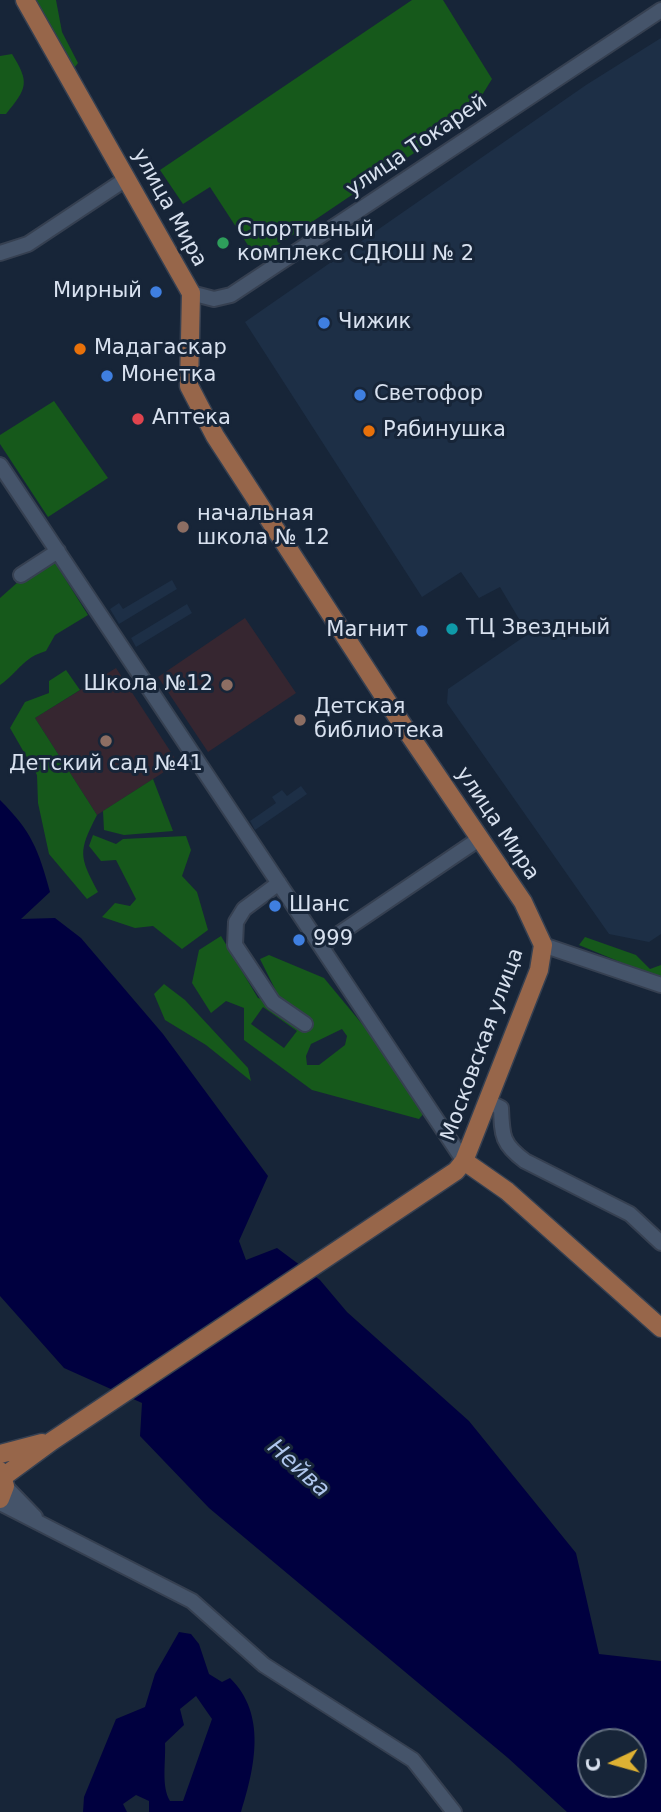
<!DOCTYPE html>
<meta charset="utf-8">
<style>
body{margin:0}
#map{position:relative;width:661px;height:1812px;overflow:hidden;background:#172538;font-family:"DejaVu Sans",sans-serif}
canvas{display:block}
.north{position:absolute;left:577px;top:1728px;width:70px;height:70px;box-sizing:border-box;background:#172538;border:2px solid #647081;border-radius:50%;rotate:265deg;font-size:19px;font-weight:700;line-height:28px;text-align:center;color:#d8e1ef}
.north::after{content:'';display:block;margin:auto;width:24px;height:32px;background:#deb133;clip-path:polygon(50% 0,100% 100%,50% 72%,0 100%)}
</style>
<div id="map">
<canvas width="661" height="1812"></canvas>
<div class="north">С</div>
</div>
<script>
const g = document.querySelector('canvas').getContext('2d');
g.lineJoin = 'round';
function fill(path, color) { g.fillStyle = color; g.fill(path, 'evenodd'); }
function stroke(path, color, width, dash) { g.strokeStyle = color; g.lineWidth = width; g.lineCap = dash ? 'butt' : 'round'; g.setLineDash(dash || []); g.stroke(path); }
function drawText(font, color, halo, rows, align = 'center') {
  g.font = font + ' "DejaVu Sans",sans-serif'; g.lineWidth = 6; g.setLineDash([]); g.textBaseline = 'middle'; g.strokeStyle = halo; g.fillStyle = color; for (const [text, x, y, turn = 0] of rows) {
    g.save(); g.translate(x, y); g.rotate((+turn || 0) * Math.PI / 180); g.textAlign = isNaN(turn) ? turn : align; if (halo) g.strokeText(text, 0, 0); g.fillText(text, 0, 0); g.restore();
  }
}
const built = new Path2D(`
 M661,38V934L649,942L609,934L447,703L448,689L528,634L500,587L479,598L461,572L422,597L245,322L586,85Z
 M172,580L177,589L119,624L110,609L119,603L123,609Z
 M187,604L192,613L136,647L131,638Z
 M301,786L307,794L255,830L250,821L276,803L272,797L282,790L287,796Z`);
const education = new Path2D(`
 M245,618L296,693L208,752L158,677Z
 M116,668L178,763L97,815L35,718Z`);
const green = new Path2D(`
 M31,0H56L62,32L78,63L71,72Z
 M412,0H443L492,79L469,116L254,261L250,255L253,253L210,187L183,204L160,170Z
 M12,54C30,83 27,88 6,114H0V56Z
 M54,401L108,478L48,517L0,444V435Z
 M54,561L88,615L55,635L46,651C22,658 20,671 0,685V598L18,582Z
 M66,670L80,690L35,718L97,815C78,852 79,856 98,892L87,899L49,854L38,803L37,775L10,728L25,702L49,693V681Z
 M153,779L173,831L124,835L104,830L103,811Z
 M93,835L116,844L123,839L186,836L191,850L182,876L197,892L208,930L182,949L153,926L135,928L102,917L115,903L130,906L136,899L116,860L101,861L89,846Z
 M221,936L258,998L273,1002L279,997L260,959L269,955L324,978L430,1106L419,1119L312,1090L244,1040V1008L226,1001L211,1013L192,983L199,950ZM263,1007L297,1031L284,1048L251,1024ZM342,1029L347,1036L345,1045L319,1065H307L306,1056L311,1044Z
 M585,937L636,955L650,969L661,965V979L579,945Z
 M164,984L185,1000L248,1068L251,1081L206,1045L165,1020L154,994Z`);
const water = new Path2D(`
 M0,800C32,832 38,849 50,892L21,919L55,918L81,938L163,1034L268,1176L239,1241L246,1260L277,1248L320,1280L347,1312L469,1421L576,1553L599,1654L661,1661V1812H567L508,1758L209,1508L140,1436L142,1403L64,1368L0,1296ZM591,1742H633V1784H591Z
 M179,1632L191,1634L199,1644L209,1674L222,1682L230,1678C267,1714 255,1767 241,1812H149V1801L136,1795L123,1804L127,1812H83L84,1797L116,1719L145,1707L155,1674ZM196,1696L212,1719L183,1801H170C161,1786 166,1762 165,1743L184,1725L180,1709Z`);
const minor = new Path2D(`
 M0,253L28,244L126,179
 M191,293L214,299L231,295L661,10
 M0,465L464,1161
 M21,575L58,551
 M279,883L244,909L236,922L235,945L273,1002L305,1024
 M543,945L661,985
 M321,946L479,839
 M487,1101L501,1108C502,1136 502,1144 525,1161L630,1214L661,1243
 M5,1486L35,1517
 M0,1503L192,1601L264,1665L413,1760L454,1812`);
const major = new Path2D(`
 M464,1161L507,1191L661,1328
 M0,1454L42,1443
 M0,1471L5,1486L0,1499
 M3,1477L52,1441L456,1171L464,1161L539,970L543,945L523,902L398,718L215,436L189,386L191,293L25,0`);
const markers = [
 [223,243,7,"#2e9e5b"],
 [156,292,7,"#3f7fe0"],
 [324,323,7,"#3f7fe0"],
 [80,349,7,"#e8710a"],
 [107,376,7,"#3f7fe0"],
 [360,395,7,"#3f7fe0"],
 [138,419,7,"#e0444e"],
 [369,431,7,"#e8710a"],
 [183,527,7,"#8d6e63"],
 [452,629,7,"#0f9aa8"],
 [422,631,7,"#3f7fe0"],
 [227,685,7,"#8d6e63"],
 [300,720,7,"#8d6e63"],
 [106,741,7,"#8d6e63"],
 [275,906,7,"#3f7fe0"],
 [299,940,7,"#3f7fe0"]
];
const streetNames = [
 ["улица Токарей",417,146,-34],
 ["улица Мира",169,208,61],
 ["улица Мира",497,824,56],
 ["Московская улица",483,1045,-70]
];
const poiNames = [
 ["Спортивный",237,231],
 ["комплекс СДЮШ № 2",237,255],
 ["Мирный",142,292,"right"],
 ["Чижик",338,323],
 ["Мадагаскар",94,349],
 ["Монетка",121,376],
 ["Светофор",374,395],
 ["Аптека",152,419],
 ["Рябинушка",383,431],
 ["начальная",197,515],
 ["школа № 12",197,539],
 ["ТЦ Звездный",466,629],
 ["Магнит",408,631,"right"],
 ["Школа №12",213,685,"right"],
 ["Детская",314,708],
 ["библиотека",314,732],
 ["Детский сад №41",106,765,"center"],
 ["Шанс",289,906],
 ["999",313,940]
];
const waterNames = [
 ["Нейва",298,1469,42]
];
fill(built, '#1d2f46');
fill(education, '#362630');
fill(green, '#16591b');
fill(water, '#00003f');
stroke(minor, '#364051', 18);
stroke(major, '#364051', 21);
stroke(minor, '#45546a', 14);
stroke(major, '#97664a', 18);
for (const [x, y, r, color] of markers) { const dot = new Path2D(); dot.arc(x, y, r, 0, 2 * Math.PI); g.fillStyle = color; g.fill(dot); stroke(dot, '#172538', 2.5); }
drawText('21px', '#d8e1ef', '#172538', streetNames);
drawText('21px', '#d8e1ef', '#172538', poiNames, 'left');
drawText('italic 23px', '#afc6ed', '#172538', waterNames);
</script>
